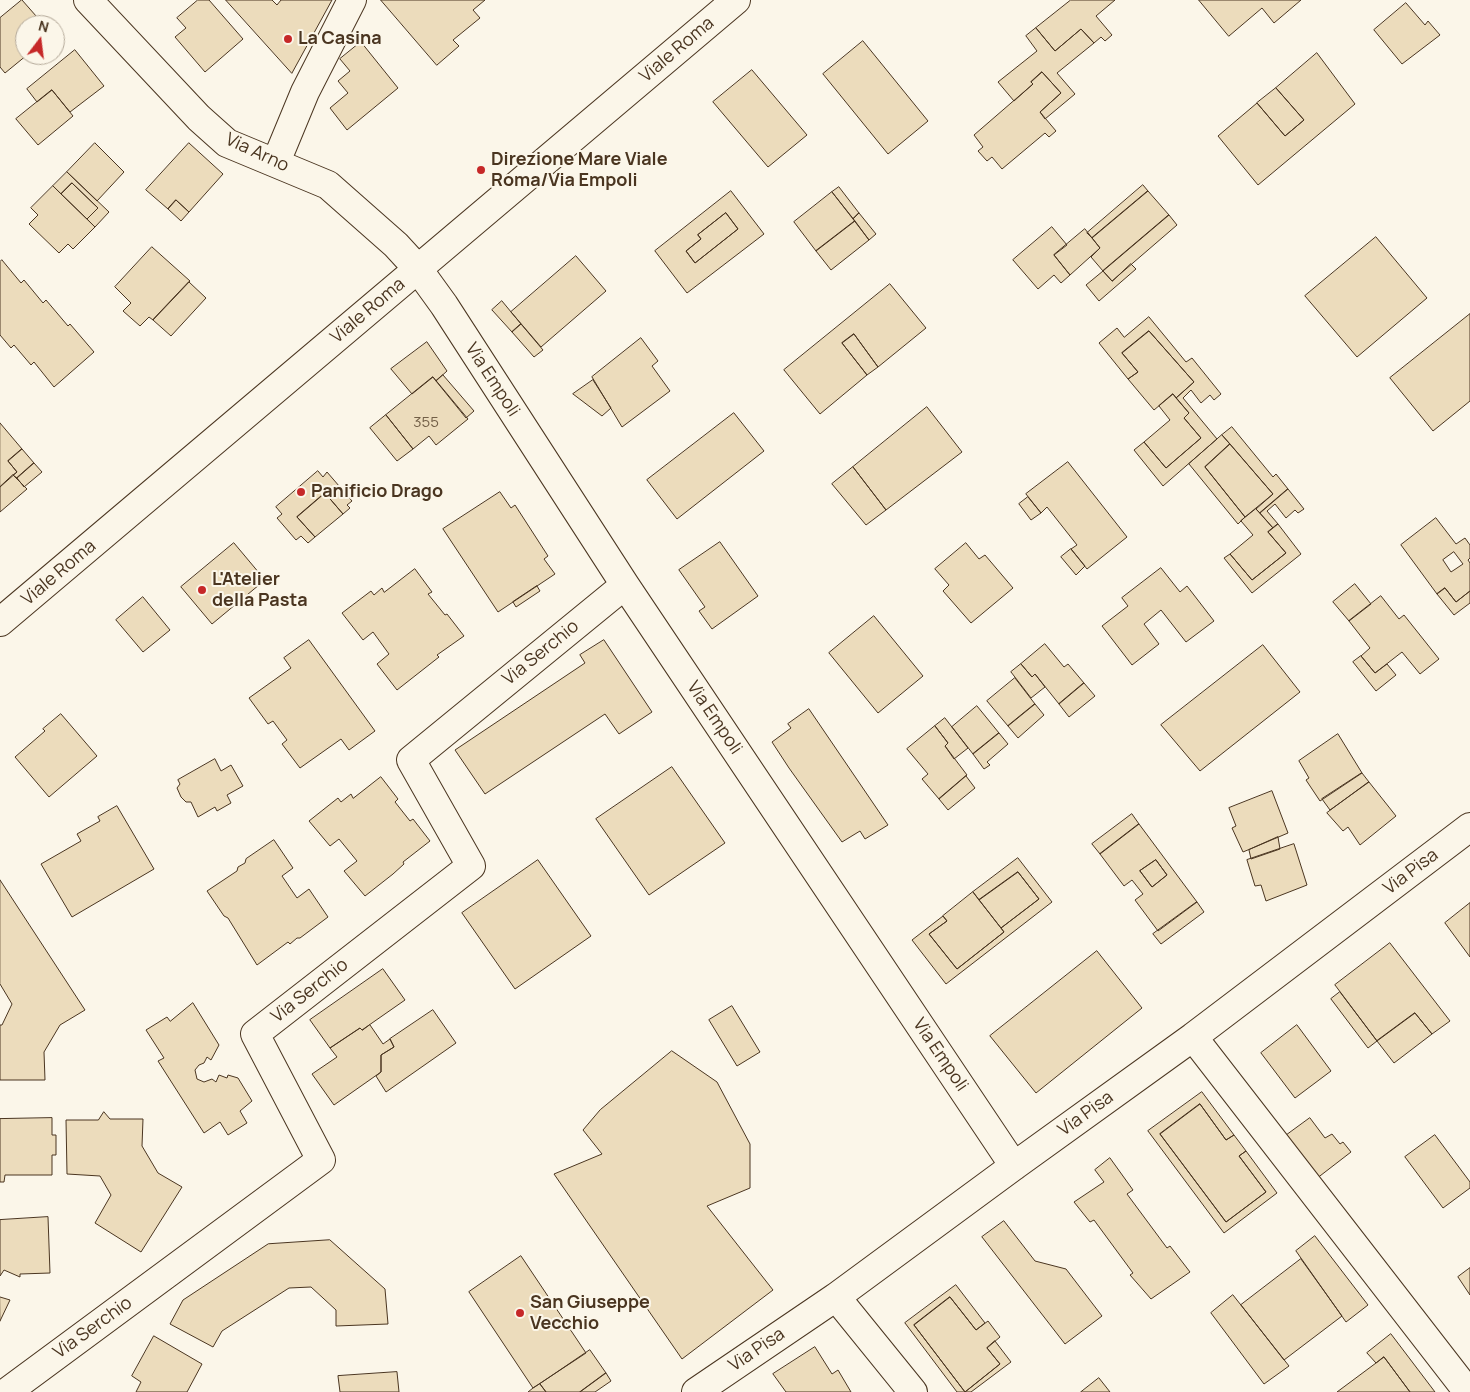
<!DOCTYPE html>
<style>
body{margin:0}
#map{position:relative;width:1470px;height:1392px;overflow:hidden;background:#fbf6e9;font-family:Manrope,sans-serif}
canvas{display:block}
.north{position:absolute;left:15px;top:15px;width:50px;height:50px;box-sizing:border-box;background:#fbf6e9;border:1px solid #b4a999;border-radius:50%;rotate:15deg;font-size:14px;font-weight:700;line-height:20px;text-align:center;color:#4a3520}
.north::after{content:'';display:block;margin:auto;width:18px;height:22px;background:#c62828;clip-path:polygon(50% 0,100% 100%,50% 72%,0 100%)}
</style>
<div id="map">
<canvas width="1470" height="1392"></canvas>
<div class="north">N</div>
</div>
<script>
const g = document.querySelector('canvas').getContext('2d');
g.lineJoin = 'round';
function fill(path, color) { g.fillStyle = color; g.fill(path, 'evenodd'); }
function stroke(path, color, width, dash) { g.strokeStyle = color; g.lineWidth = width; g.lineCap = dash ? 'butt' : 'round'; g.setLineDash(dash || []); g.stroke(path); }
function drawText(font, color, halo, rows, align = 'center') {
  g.font = font + ' Manrope,sans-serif'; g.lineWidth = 4; g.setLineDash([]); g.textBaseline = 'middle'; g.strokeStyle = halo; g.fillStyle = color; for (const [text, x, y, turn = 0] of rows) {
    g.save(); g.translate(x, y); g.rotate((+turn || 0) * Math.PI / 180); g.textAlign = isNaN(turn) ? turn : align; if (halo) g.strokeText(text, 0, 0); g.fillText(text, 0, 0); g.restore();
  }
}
const building = new Path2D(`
 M22,0L44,25H25V55H27L5,73L0,67V18Z
 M198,0H209L243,39L205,72L175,37L186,28L177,18Z
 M226,0H272L277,5L281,0H332L292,73Z
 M381,0H485L473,10L480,18L453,40L459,46L437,65Z
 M1071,0H1115L1096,16L1112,35L1105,41L1101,37L1094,43L1081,29L1055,51L1036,28Z
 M1199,0H1301L1274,23L1262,8L1229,36Z
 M1406,3L1425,25L1428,21L1440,35L1402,64L1374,30Z
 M1036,28L1055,51L1081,29L1094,43L1057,73L1075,94L1045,119L1040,112L1061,93L1042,72L1031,82L1033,84L1014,101L998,82L1037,51L1026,36Z
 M863,41L928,121L888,154L823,74Z
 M361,42L398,88L347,130L330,108L348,93L338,81L350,71L340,59Z
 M75,50L104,86L70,112L52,90L37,102L27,89Z
 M1317,53L1355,104L1258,185L1218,136L1257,103L1285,136L1304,120L1276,88Z
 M752,70L807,135L768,167L713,102Z
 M1042,72L1061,93L1040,112L1056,131L1049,137L1045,133L1002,169L992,157L987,161L978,151L983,147L974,135L1033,84L1031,82Z
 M1276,88L1304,120L1285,136L1257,103Z
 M52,90L73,116L38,145L16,119Z
 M95,143L124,172L97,201L67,172Z
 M189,143L223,174L189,212L176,200L168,209L146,190Z
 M67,172L109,212L95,227L87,219L98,208L72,183L61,194L53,186Z
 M72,183L98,208L87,219L61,194Z
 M1143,185L1148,191L1092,238L1087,233Z
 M53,186L95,227L73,249L68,244L59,253L29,224L38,215L31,208Z
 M839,187L859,213L853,219L832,192Z
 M731,191L764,234L687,293L655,251ZM726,213L738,229L695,263L686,251L701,239L698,235Z
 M1148,191L1169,215L1103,271L1091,257L1100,248L1092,238Z
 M832,192L855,221L816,251L794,222Z
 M176,200L189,212L181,221L168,209Z
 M726,213L738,229L695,263L686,251L701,239L698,235Z
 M859,213L876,234L869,240L853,219Z
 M1169,215L1177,225L1112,281L1103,271Z
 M855,221L869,240L831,270L816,251Z
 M1052,227L1067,245L1054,255L1070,275L1061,283L1054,275L1038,289L1013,260Z
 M1085,229L1100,248L1070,275L1054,255Z
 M1376,237L1427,298L1357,357L1305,296Z
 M152,247L190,281L153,320L149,317L140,326L123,311L131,303L115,287Z
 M576,256L606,291L541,347L511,312Z
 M2,260L21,283L24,280L43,303L46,300L68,326L70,324L94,352L54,387L34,362L31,365L14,345L11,348L0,335V262Z
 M1131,264L1136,269L1099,301L1086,285L1103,271L1112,281Z
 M189,282L206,298L171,336L153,320Z
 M890,284L926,328L878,367L854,334L842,343L867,375L820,414L784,370Z
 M502,301L521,324L512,332L492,310Z
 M1470,314V401L1433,431L1390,378Z
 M1149,317L1186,362L1192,358L1221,394L1214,400L1210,395L1201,403L1191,390L1183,398L1217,439L1163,486L1134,450L1144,442L1166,468L1201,438L1184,418L1189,413L1176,398L1194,382L1149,331L1122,353L1138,372L1128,379L1099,343L1117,328L1124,337Z
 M521,324L543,350L534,357L512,332Z
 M1149,331L1194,382L1176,398L1173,394L1154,410L1128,379L1138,372L1122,353Z
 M854,334L878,367L867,375L842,343Z
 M641,338L658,361L652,366L670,391L622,427L592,377Z
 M427,342L447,371L436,381L433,377L412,394L391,369Z
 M443,375L474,411L466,418L436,381Z
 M433,377L468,419L436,445L429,436L413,449L386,415Z
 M593,380L611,408L602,416L573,394Z
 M1173,394L1189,413L1184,418L1201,438L1166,468L1144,442L1170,420L1159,406Z
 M927,407L962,452L886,510L853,467Z
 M734,413L764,451L677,519L647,480Z
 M386,415L413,449L397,461L370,428Z
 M0,423L22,449L8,461L17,472L0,487Z
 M1232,427L1273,477L1276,474L1288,489L1260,513L1256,509L1273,494L1222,435Z
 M1222,435L1230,444L1205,467L1245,517L1238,524L1189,464Z
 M1230,444L1273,494L1245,517L1205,467Z
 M22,449L34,463L17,478L13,475L17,472L8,461Z
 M1068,462L1127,537L1087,569L1071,549L1077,545L1047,507L1041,513L1026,494Z
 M34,463L42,472L24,487L17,478Z
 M853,467L886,510L866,525L832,484Z
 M318,471L323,477L327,472L352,501L347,505L350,508L343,514L325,493L297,517L315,537L308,543L301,536L296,540L277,518L282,514L276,507Z
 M13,475L27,489L0,512V487Z
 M1288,489L1304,509L1298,513L1295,510L1286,518L1275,504L1267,511L1278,524L1273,528L1260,513Z
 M500,492L511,508L515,505L548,556L544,559L555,574L498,612L443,529Z
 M325,493L343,514L315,537L297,517Z
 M1028,497L1041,513L1031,520L1019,504Z
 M1256,509L1273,528L1268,532L1286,553L1252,580L1230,554L1253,535L1241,521Z
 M1436,518L1456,544L1465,538L1470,545V558L1468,560L1470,563V591L1456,602L1445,588L1437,594L1401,545ZM1454,552L1463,564L1451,572L1443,560Z
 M1278,524L1301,554L1252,593L1224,558L1230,554L1252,580L1286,553L1268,532Z
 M720,542L758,596L712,629L699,611L705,607L679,570Z
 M234,543L265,580L212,624L181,587Z
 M966,543L979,559L985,555L1013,588L971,623L943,591L949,585L935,569Z
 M1071,549L1085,566L1076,575L1061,557Z
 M1161,568L1180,592L1187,586L1214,621L1186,642L1161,610L1144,624L1159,644L1132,665L1102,626L1128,606L1122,598Z
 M415,569L432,592L428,594L445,615L447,614L464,636L437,655L439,657L397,690L377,664L389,654L373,632L363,640L342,613L371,591L374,595L382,588L384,592Z
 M1355,584L1371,604L1349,621L1333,602Z
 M537,586L540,591L516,607L513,602Z
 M1445,588L1456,602L1470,591V603L1454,615L1437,594Z
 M1381,596L1399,619L1404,615L1439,659L1420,674L1402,652L1375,673L1361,656L1370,648L1349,621Z
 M143,597L170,630L143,652L116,620Z
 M874,616L923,676L878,713L829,653Z
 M309,640L375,731L349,750L341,739L300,768L282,744L287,740L273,721L268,724L249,698L291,668L284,658Z
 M604,640L652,712L619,734L605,714L485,794L455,750L585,663L580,655Z
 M1045,644L1064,667L1068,664L1084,683L1059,704L1035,674L1032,677L1021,664Z
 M1263,645L1300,692L1200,771L1161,725Z
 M1361,656L1375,673L1387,664L1396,675L1376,691L1353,662Z
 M1021,664L1032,677L1035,674L1045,687L1031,698L1011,672Z
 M1015,678L1035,704L1008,726L987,701Z
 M1084,683L1095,696L1069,717L1059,704Z
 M1035,704L1044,715L1018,738L1008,726Z
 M977,706L999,733L973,754L952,727Z
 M809,709L888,825L865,839L860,831L842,842L789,768L772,742L791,728L788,724Z
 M61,714L97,756L49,797L15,757L45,731L43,729Z
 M945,718L968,748L954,759L945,746L948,743L935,726Z
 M935,726L948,743L945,746L967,775L939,799L922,779L928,774L907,749Z
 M999,733L1008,744L987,762L990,765L984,769L973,754Z
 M1338,734L1362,773L1320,801L1306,780L1309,778L1299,761Z
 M215,759L221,771L231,765L243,786L227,795L231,803L217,811L215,807L198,817L191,802H186L181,797L177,788L180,784L178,780Z
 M672,767L725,843L649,895L596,819Z
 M1362,773L1369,782L1330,810L1322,799Z
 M966,776L975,788L948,810L939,799Z
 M381,777L398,799L395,802L410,821L413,819L430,841L403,862L404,864L393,874L365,896L344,871L357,861L339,839L330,846L309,821L338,798L341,802L351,794L353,798Z
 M1369,782L1396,816L1360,845L1348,827L1343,831L1327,813Z
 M1272,791L1288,833L1243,852L1232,828L1236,826L1229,808Z
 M117,806L154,869L72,917L41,864L81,841L77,834L100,821L98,817Z
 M1132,814L1139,824L1100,854L1092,844Z
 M1139,824L1197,902L1158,931L1135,900L1143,894L1132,880L1124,886L1100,854ZM1156,860L1167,875L1152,887L1140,871Z
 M1278,837L1280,849L1251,859L1249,850Z
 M274,840L293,868L282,876L297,898L309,889L328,917L300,938H297L290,944L288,942L257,965L228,918L224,916L207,891L237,871L238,867L245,863L246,859Z
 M1294,844L1307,885L1266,901L1261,885L1255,886L1247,860Z
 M1018,858L1052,902L946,984L912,940L943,916L947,921L929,934L957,969L1004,932L1001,928L1039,899L1018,872L979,900L973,892Z
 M538,860L591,936L515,989L462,913Z
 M1156,860L1167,875L1152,887L1140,871Z
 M1018,872L1039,899L1001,928L979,900Z
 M0,880L85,1010L60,1025L44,1052L45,1080H0V1025H2L12,1004L0,984Z
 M973,892L1004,932L957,969L929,934L947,921L943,916Z
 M1197,902L1204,912L1161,944L1153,934Z
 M1470,903V957L1445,923Z
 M1390,943L1450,1021L1432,1034L1415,1013L1377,1041L1335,985Z
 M1097,951L1142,1008L1036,1093L990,1036Z
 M383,969L405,1000L362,1030L360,1028L330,1048L310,1020Z
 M1340,992L1377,1041L1368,1048L1331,999Z
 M193,1003L219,1045L211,1060L207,1057L204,1063L199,1065L195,1070L197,1079L204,1082L212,1079L216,1082L219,1075L227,1078L228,1075L238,1078L252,1101L240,1111L247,1123L228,1135L220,1122L204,1133L158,1061L164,1058L146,1030L167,1017L170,1021Z
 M732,1006L760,1052L737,1066L709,1020Z
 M433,1010L456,1043L386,1092L376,1076L381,1072V1055L394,1047L390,1039Z
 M1415,1013L1432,1034L1394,1063L1377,1041Z
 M370,1025L383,1044L390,1039L394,1047L381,1055V1072L334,1105L312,1074L337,1057L330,1048L360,1028L362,1030Z
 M1297,1025L1331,1071L1295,1098L1261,1053Z
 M672,1051L717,1082L750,1144V1188L707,1206L773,1290L682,1359L554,1174L602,1154L583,1130L600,1110Z
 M1202,1092L1234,1135L1226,1140L1200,1104L1160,1134L1226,1222L1266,1192L1239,1156L1246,1151L1277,1193L1224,1233L1148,1131Z
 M1200,1104L1226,1140L1234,1135L1246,1151L1239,1156L1266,1192L1226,1222L1160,1134Z
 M104,1112L110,1119H143L142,1146L158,1173L182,1187L141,1252L95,1223L111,1195L100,1176L67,1174L66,1120H98Z
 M52,1118V1135H56V1155H52V1175H5L4,1182H0V1119Z
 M1310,1118L1325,1138L1332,1134L1340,1144L1343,1142L1351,1152L1316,1179L1284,1137Z
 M1435,1135L1470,1182V1188L1443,1208L1405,1157Z
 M1110,1158L1133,1190L1127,1194L1167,1248L1170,1246L1190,1272L1151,1299L1130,1275L1133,1273L1094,1220L1090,1222L1074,1202L1104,1182L1095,1170Z
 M48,1217L50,1273L20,1274V1277L4,1270L0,1276V1220Z
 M1004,1221L1035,1261L1066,1269L1102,1316L1065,1344L982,1237Z
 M1315,1236L1368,1305L1346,1322L1296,1251Z
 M330,1240L385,1289L388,1324L336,1326V1310L311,1287L289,1288L222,1331L213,1347L170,1324L183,1300L268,1244Z
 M521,1256L586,1353L533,1388L469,1292Z
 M1301,1259L1342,1316L1284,1360L1241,1305Z
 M1470,1268V1295L1458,1277Z
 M956,1285L985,1323L976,1330L950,1297L914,1325L965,1392H957L905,1323Z
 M1233,1295L1289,1366L1264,1384L1211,1313Z
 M0,1297L10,1300L0,1321Z
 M950,1297L976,1330L988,1321L1000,1337L987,1348L1000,1364L965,1392L914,1325Z
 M1391,1334L1435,1392H1410L1384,1357L1376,1363L1367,1353Z
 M154,1336L202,1364L187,1392H136L141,1382L132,1376Z
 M995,1341L1011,1362L971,1392H965L1000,1364L987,1348Z
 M815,1347L832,1374L838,1370L851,1392H786L773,1374Z
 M590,1350L606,1373L580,1392H546L540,1384Z
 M1384,1357L1410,1392H1337L1376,1363Z
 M397,1372L399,1392H340L338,1376Z
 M606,1373L611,1381L595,1392H580Z
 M1099,1378L1110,1392H1081Z
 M540,1384L546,1392H528L533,1388Z`);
const street = new Path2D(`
 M88,0L199,118L227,143L328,185L396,245L418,269L444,305L625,585L1014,1166
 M276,162L305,92L352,0
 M1193,1037L1468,1392
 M836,1297L913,1392
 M7,1392L321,1160L255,1034L471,866L411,760L625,585
 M696,1392L836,1297L1014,1166L1193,1037L1470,827`);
const secondary = new Path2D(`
 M0,622L736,0`);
const markers = [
 [288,39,5,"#c62828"],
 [481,170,5,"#c62828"],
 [301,492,5,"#c62828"],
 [202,590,5,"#c62828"],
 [520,1313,5,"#c62828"]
];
const numberNames = [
 ["355",426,423]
];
const poiNames = [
 ["La Casina",298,39],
 ["Direzione Mare Viale",491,160],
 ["Roma/Via Empoli",491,181],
 ["Panificio Drago",311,492],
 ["L'Atelier",212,580],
 ["della Pasta",212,601],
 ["San Giuseppe",530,1303],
 ["Vecchio",530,1324]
];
const streetNames = [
 ["Viale Roma",677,50,-40],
 ["Via Arno",257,153,25],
 ["Viale Roma",368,311,-40],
 ["Via Empoli",492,380,57],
 ["Viale Roma",59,573,-40],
 ["Via Serchio",541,653,-39],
 ["Via Empoli",714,718,56],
 ["Via Pisa",1411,872,-37],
 ["Via Serchio",310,991,-38],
 ["Via Empoli",940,1055,56],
 ["Via Pisa",1086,1114,-36],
 ["Via Serchio",93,1328,-36],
 ["Via Pisa",757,1350,-34]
];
fill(building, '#ecdcbc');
stroke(building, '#4a3520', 1);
stroke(street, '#4a3520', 30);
stroke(secondary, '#4a3520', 30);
stroke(street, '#fbf6e9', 28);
stroke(secondary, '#fbf6e9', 28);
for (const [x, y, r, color] of markers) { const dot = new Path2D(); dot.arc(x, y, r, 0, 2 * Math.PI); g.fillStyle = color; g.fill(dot); stroke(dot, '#fbf6e9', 2); }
drawText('15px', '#725f47', null, numberNames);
drawText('bold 18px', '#4a3520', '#fbf6e9', poiNames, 'left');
drawText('18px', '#4a3520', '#fbf6e9', streetNames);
</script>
